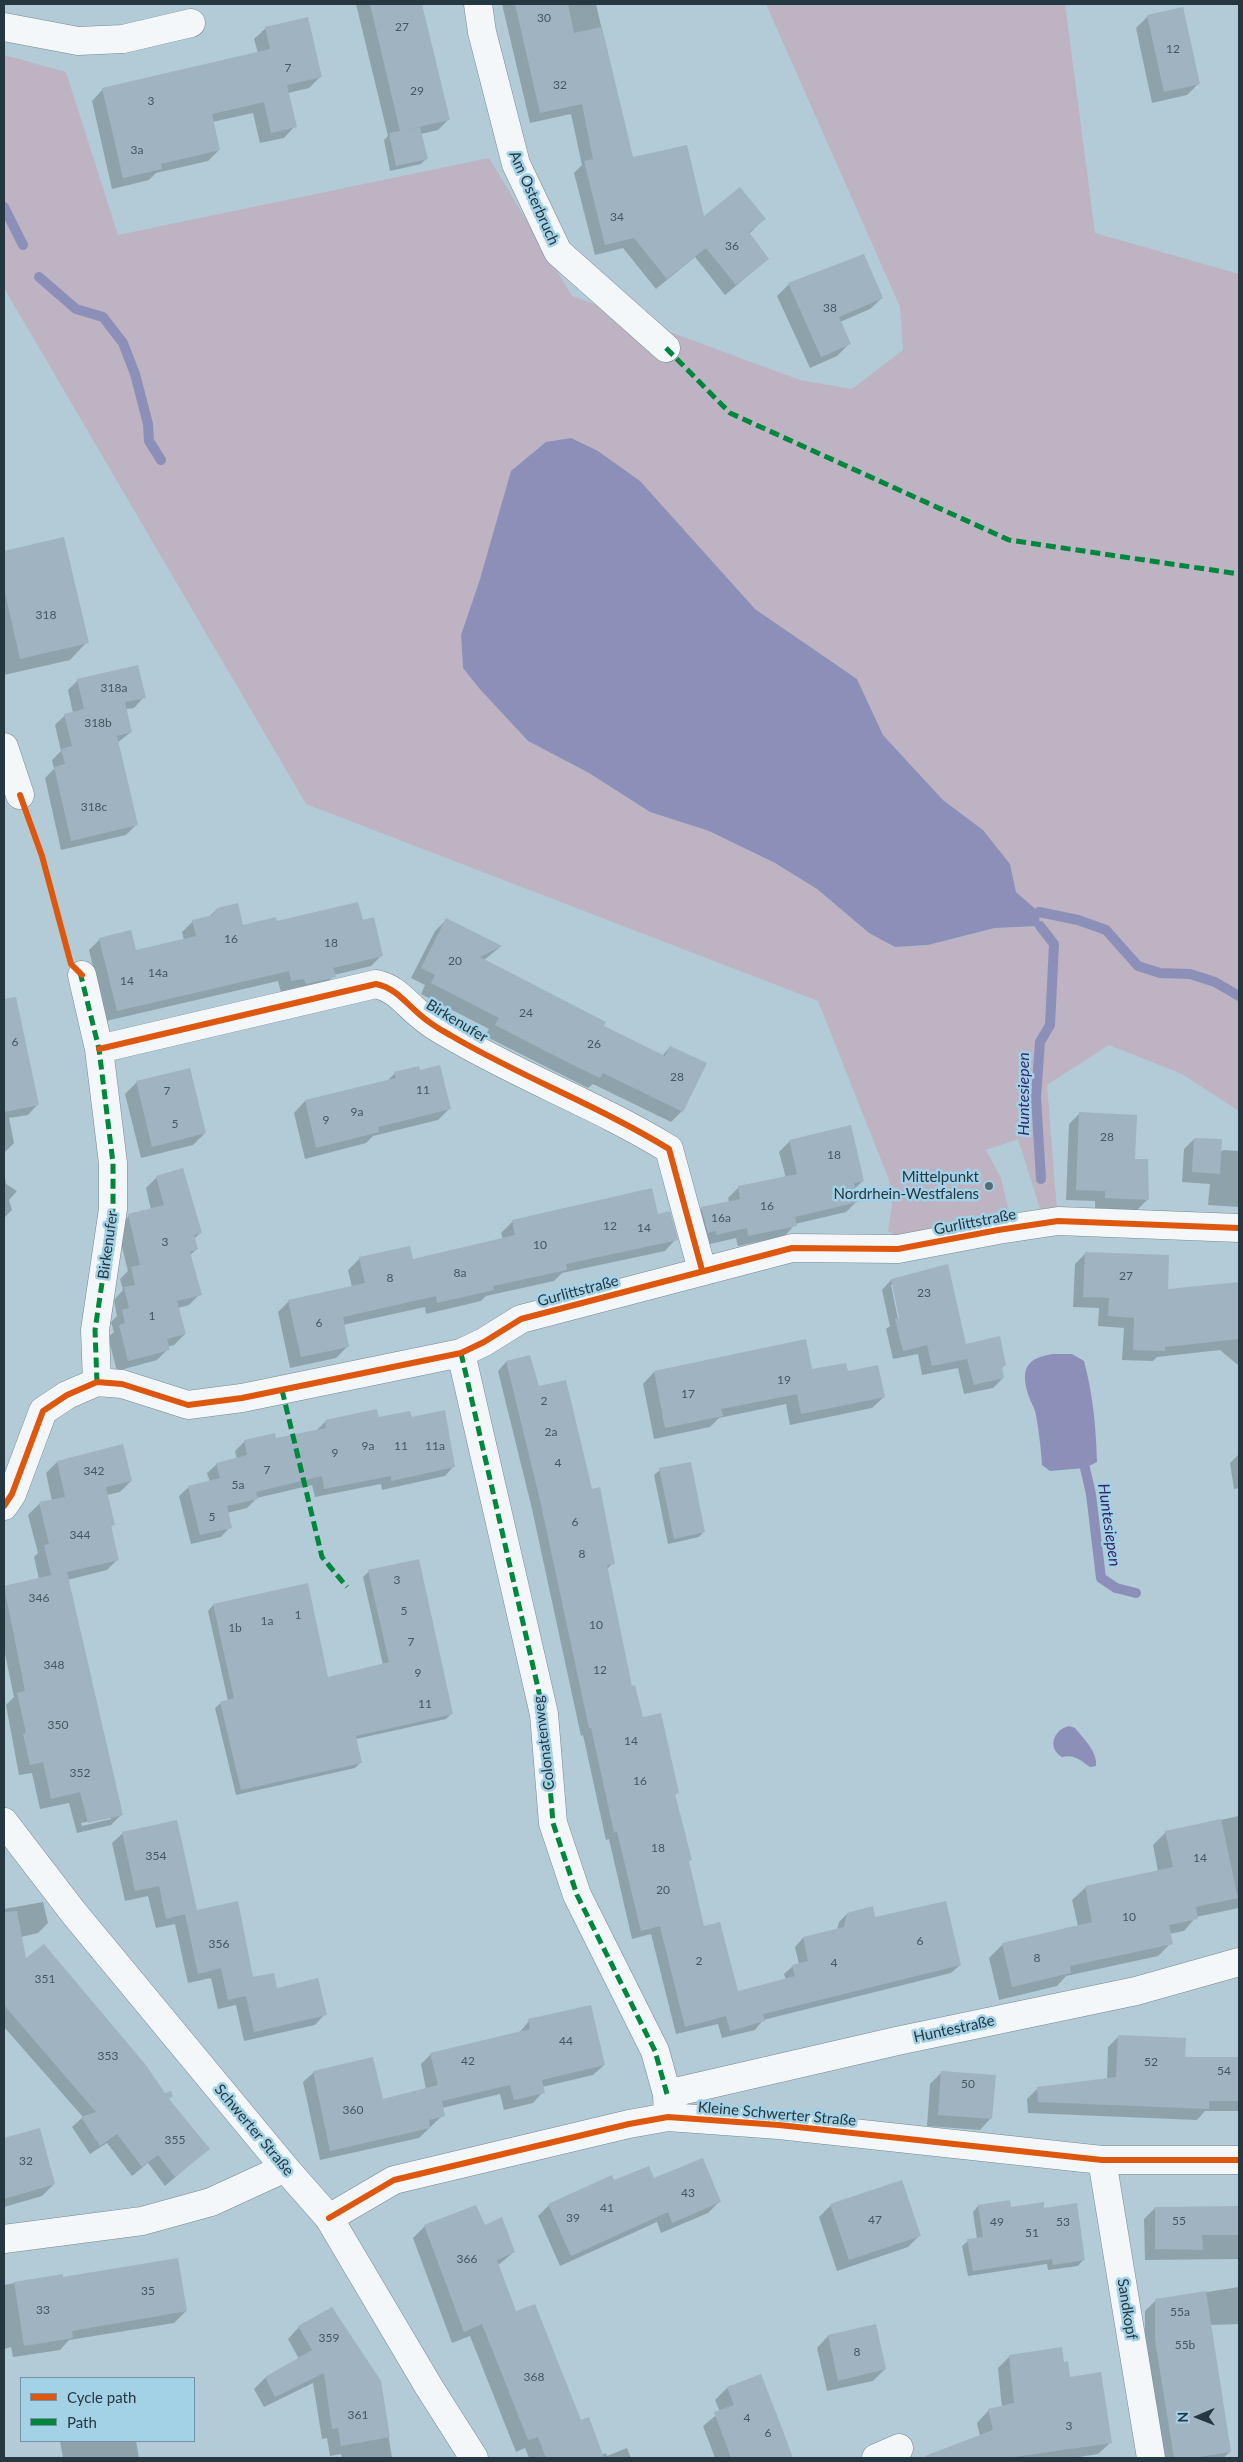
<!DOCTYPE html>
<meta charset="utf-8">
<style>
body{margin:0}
#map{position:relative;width:1243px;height:2462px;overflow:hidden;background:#b2cbd7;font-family:Lato,sans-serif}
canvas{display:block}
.frame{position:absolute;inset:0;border:5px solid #253740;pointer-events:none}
.legend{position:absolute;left:20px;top:2377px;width:175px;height:65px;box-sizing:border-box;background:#a3d1e6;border:1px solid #7193a4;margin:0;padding:6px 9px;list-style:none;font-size:15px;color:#253740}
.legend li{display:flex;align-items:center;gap:10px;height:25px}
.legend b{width:25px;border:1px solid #7193a4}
.north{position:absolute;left:1173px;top:2392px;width:50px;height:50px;-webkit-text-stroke:4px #a3d1e6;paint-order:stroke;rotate:269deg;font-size:14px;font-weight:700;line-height:20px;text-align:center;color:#253740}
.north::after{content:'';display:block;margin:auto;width:18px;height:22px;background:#253740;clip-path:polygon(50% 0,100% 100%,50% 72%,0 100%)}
</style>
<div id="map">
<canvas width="1243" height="2462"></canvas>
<div class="frame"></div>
<ul class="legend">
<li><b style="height:6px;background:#de570f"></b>Cycle path</li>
<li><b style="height:6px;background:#00873e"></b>Path</li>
</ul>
<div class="north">N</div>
</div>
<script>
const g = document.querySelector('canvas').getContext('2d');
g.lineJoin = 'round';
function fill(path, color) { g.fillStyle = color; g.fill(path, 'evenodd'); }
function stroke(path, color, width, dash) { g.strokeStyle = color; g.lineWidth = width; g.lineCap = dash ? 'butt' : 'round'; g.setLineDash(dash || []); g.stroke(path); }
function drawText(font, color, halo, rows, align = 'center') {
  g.font = font + ' Lato,sans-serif'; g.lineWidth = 5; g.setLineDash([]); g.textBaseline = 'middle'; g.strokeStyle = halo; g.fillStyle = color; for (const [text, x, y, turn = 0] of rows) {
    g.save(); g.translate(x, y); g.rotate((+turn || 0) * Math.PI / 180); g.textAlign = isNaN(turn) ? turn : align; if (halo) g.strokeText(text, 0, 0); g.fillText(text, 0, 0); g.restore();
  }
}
const green = new Path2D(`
 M766,4H1065L1095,233L1239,274V1111L1182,1074L1109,1045L1047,1085L1057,1210L1040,1209L1018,1139L986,1150L1001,1178L1009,1212L898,1236L888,1231L892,1205L889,1180L818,1001L306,804L4,288V55L66,72L118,235L489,158L572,296L800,380L852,389L903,350L900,307ZM717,569L755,609L857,679L883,735L943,800L983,830L1010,864L1016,892L1039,912L1040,926L995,928L928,945L895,947L869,933L817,889L775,863L709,831L650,812L589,773L528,741L463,668L461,635L480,579Z`);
const water = new Path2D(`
 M571,438L598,451L640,481L755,609L857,679L883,735L943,800L983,830L1010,864L1016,892L1039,912L1040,926L995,928L928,945L895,947L869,933L817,889L775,863L709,831L650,812L589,773L528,741L479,688L463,668L461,635L480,579L511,471L546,442Z
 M1053,1354H1072L1084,1361C1093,1394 1096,1428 1097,1462L1085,1468L1050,1471L1042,1465C1041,1449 1039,1432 1036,1415C1035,1408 1030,1401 1028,1394C1020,1367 1028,1358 1053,1354Z
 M1069,1726L1075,1728C1083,1738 1098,1752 1096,1766L1090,1767C1080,1760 1075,1754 1062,1757C1047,1748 1053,1730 1069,1726Z`);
const shadow = new Path2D(`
 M356,4H421L449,119L438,130L421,134L427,158L421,164L390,171L384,140L388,136Z
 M502,4H596L632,159L703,218L764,219L749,234L768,259L725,295L695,257L656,289L623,248L595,255L574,173L582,165L571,114L530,123Z
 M1148,16L1199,83L1187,95L1152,103L1136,28Z
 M266,28L321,76L309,88L288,93L295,126L284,138L260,143L253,113L212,122L219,150L208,161L156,173L149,180L112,189L92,101L103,89L258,53L254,39Z
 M789,284L882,298L870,309L840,322L849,344L837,356L810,368L777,296Z
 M63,538L87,642L70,660L4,675V552Z
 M78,680L144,697L134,708L126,709L131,732L117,743L136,825L126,835L61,850L45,778L54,769L52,760L61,751L55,725L65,715L73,713L68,690Z
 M217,909L242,926L276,923L362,921L382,955L371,966L334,975L323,988L295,995L293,989L281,992L278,981L106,1021L89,950L100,939L135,952L184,940L182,932L193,921L209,917Z
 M446,920L500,947L484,960L602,1026L662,1056L670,1047L705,1063L682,1111L671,1122L593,1084L588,1088L485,1036L489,1029L421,994L425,985L411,978L435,931Z
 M14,1012L38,1104L28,1115L9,1118L14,1143L4,1153V1014Z
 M419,1071L450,1108L438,1120L373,1136L366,1143L305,1159L294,1113L305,1101L386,1082L395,1073Z
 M137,1082L205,1133L193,1145L141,1158L125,1094Z
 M1080,1113L1133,1160L1147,1200L1137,1210L1095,1208V1201L1066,1200L1069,1124Z
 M1194,1139L1220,1152L1223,1150L1239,1151V1207L1208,1205L1210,1184L1182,1182L1184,1149Z
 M790,1141L863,1181L854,1189L857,1201L846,1212L795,1224L785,1236L738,1246L736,1238L706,1245L691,1218L702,1208L729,1202L728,1198L738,1188L786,1178L779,1152Z
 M4,1172L6,1184L17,1191L9,1200L12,1210L4,1218Z
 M157,1177L200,1233L194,1239L197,1249L190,1255L200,1294L189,1305L178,1308L185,1334L174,1345L167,1347L168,1349L157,1360L117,1371L108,1337L114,1332L111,1322L117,1316L114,1300L123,1290L120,1279L128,1271L117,1227L129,1216L151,1210L146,1188Z
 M657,1215L676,1239L665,1251L562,1273L554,1281L486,1296L481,1301L426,1314L425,1307L343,1325L348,1346L336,1358L290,1368L278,1312L289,1301L352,1287L348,1270L360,1258L412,1260L503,1239L501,1233L513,1221Z
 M1086,1253L1166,1291L1239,1283V1366L1220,1350L1157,1357L1153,1361L1122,1360L1124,1328L1098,1326L1099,1308L1073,1307L1075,1264Z
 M947,1265L965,1345L1005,1365L1001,1369L1003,1378L993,1388L964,1394L958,1368L922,1375L918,1354L893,1359L886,1329L890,1326L882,1290L891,1280ZM891,1285H893L902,1324H899Z
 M805,1340L811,1371L847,1373L884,1397L872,1408L790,1425L786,1404L719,1418L710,1427L654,1439L643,1384L654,1372Z
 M529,1356L538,1388L591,1490L613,1563L606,1570L631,1687L642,1719L677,1793L674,1796L690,1860L688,1862L703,1928L737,1992L786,1980L784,1974L793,1966L799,1964L795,1947L803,1938L837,1930L839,1922L847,1914L874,1919L960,1965L951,1973L763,2020L755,2030L722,2038L718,2024L676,2034L651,1934L632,1939L609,1839L606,1840L583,1735L581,1736L532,1509L498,1371L506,1362Z
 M411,1418L454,1466L445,1476L382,1490L381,1484L315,1497L312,1485L257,1498L247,1508L227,1513L230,1527L221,1537L191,1544L179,1496L189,1487L210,1482L207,1473L217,1464L237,1459L235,1451L245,1441L275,1440L316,1431L326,1421Z
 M1239,1454V1488L1234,1489L1230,1463Z
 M57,1462L131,1481L120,1492L107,1495L114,1524L110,1528L118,1559L107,1570L67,1580L122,1814L111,1825L77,1833L69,1803L40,1809L32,1773L19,1775L6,1705L14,1697L4,1649V1587L39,1579L34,1557L38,1553L28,1515L39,1504L52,1501L46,1473ZM111,1816V1819L82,1826L81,1823Z
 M660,1470L704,1531L699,1537L668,1544L654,1475Z
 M369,1571L452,1713L446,1719L356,1739L361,1762L355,1768L236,1795L215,1708L221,1703L228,1701L208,1611L213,1605L327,1678L383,1665L363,1577Z
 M1239,1816V1908L1196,1917L1184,1931L1169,1934L1171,1943L1158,1956L1066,1976L1057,1986L999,2000L989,1958L1002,1945L1078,1926L1072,1900L1086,1887L1158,1871L1153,1845L1166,1832Z
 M123,1833L196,1912L252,1978L325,2014L315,2025L244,2041L236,2005L218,2009L211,1978L188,1983L175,1924L156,1928L148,1896L125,1901L112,1843Z
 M43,1902L48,1923L38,1933L4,1941V1909Z
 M22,1942L26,1960L168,2099L208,2149L165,2186L148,2163L132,2176L107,2143L90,2154L72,2127L83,2117L4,2027V1956Z
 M529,2021L604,2065L593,2075L542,2087L543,2092L533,2103L504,2110L500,2094L442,2108L443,2115L419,2138L320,2160L303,2082L314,2072L382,2100L426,2089L421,2064L431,2054L519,2033Z
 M1119,2036L1184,2058H1239V2111H1205L1197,2120L1028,2113L1027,2099L1038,2088L1107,2080L1108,2047Z
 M942,2072L991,2118L980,2130L927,2126L930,2084Z
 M39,2130L54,2184L42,2196L4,2207V2140Z
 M653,2180L719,2202L708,2213L661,2233L657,2222L560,2266L538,2216L549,2205L614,2182Z
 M831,2205L920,2235L908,2247L837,2271L819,2217Z
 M978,2206L1043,2210L1083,2260L1078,2266L1048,2270L1047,2264L968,2276L962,2246L968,2241L977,2239L973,2212Z
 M1155,2208H1239V2259L1145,2260L1144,2219Z
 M425,2226L484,2227L514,2252L497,2266L515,2313L601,2455L606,2453L607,2456L627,2448L631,2458H529L525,2448L516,2452L470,2336L452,2343L413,2238Z
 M62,2275V2279L186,2311L174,2323L69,2340L60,2350L13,2357L11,2347L4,2349V2285Z
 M1239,2287V2324L1210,2325L1230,2452L1223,2458H1162L1145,2352V2311L1156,2300Z
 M875,2325L885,2369L873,2381L827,2391L817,2348L828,2336Z
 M299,2327L380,2382L392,2458H342L341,2454L330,2456L327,2438L322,2439L313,2383L264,2407L254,2389L265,2378L299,2359L288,2339Z
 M1010,2356L1063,2363L1069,2379L1111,2442L1098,2454L1073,2458H932L937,2453L980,2436L977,2423L989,2410L1002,2408L998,2368Z
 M727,2388L790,2454L785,2458H715L703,2426L720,2412L715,2400Z
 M60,2441H136L139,2458H63Z`);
const stream = new Path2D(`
 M4,207L23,245
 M39,277L76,309L103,317L123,343L135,374L148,424L149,441L161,460
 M1039,912L1078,920L1106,930L1138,966L1160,973L1190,974L1215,982L1239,996
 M1040,926L1054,944L1050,1025L1040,1042L1036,1097L1041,1179
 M1085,1468L1091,1494L1101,1578L1116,1588L1136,1593`);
const building = new Path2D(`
 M370,4H422L450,120L400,131Z
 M515,4H568L574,33L602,27L633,157L687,145L704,216L740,187L766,219L749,232L769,259L736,285L706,248L667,279L634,238L605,245L584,161L593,159L582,104L540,113Z
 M1183,7L1200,84L1164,92L1147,15Z
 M308,17L322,77L287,85L297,127L271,133L264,102L212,114L220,150L161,164L162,169L123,178L102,88L270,49L265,27Z
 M420,127L428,159L396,166L389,133Z
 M864,254L883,298L839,317L851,344L821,357L788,283Z
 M64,537L89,643L20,659L4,588V551Z
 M138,665L146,698L125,702L132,732L117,736L138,825L71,841L54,767L65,764L61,749L72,746L64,714L84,709L77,679Z
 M358,902L363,920L374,917L383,956L333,968L336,977L306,984L304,979L291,981L289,971L117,1011L99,938L131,930L136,950L196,936L192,920L213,915L217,908L238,903L243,925L276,917L277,921Z
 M446,918L502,946L480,957L606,1022L604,1026L665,1056L670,1046L707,1063L683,1112L603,1073L600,1078L563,1060L495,1025L499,1018L431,983L435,975L421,968Z
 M16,997L39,1105L4,1112V999Z
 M440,1065L451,1109L378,1127L379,1132L316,1148L305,1100L396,1078L394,1072L419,1066L420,1070Z
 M190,1068L206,1133L152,1147L136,1081Z
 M1079,1112L1137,1115L1135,1159H1148L1149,1200L1105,1198V1191L1076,1190Z
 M851,1125L864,1181L854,1183L858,1202L795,1217L797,1226L748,1236L747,1228L716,1235V1231L708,1233L701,1207L740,1199L738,1186L797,1174L789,1140Z
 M1194,1138L1222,1139L1220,1174L1192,1172Z
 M183,1168L202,1233L194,1235L198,1249L190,1252L202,1295L177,1301L186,1334L167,1339L170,1350L128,1361L119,1325L125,1323L122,1310L129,1308L124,1287L135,1285L131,1267L140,1265L128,1214L164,1205L156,1176Z
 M652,1188L658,1214L670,1211L678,1240L566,1264L567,1270L493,1286L494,1290L437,1303L436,1296L343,1317L349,1347L301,1357L288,1300L365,1283L359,1257L410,1246L413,1259L515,1235L512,1220Z
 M1085,1252L1169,1255L1168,1289L1239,1282V1339L1165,1347V1351L1133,1350L1134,1318L1108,1316L1109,1298L1083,1297Z
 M948,1264L966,1344L1000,1336L1006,1365L1002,1367L1004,1378L974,1385L967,1359L932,1366L927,1345L903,1351L895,1319L899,1318L891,1279Z
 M806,1339L812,1369L846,1363L848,1371L878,1365L885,1397L801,1414L797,1394L721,1409L723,1416L665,1428L654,1371Z
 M530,1355L539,1386L566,1380L592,1489L600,1487L615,1564L607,1565L632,1686L635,1685L643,1717L661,1713L679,1793L675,1794L692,1860L689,1861L704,1926L720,1922L738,1991L795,1976L792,1965L808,1961L803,1937L844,1927L847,1913L873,1906L875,1917L946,1901L961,1965L763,2014L765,2021L730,2031L726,2016L685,2027L660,1926L641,1931L617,1832H614L591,1728H589L540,1500L506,1361Z
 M377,1409L379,1417L410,1411L412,1417L445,1410L455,1467L391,1481V1476L324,1489L322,1476L256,1492L258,1499L227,1506L232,1528L200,1535L188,1486L220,1478L216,1463L247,1455L244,1440L275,1433L276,1438L326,1428L325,1420Z
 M123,1444L132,1481L106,1487L115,1525L111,1526L119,1560L67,1572L123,1815L88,1823L80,1792L51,1799L43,1762L30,1765L23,1734L26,1733L17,1693L25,1691L4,1586L51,1575L44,1545L49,1544L39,1502L65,1497L57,1461Z
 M691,1462L705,1532L674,1539L659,1468Z
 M419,1559L453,1714L356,1736L362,1763L241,1790L220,1702L234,1698L213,1604L308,1583L328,1677L389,1662L368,1570Z
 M1221,1819L1238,1898L1196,1907L1198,1919L1169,1925L1173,1944L1070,1966L1071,1973L1012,1987L1002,1943L1092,1922L1085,1886L1173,1867L1165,1831Z
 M177,1820L197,1910L238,1901L253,1977L274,1973L277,1988L318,1978L327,2015L254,2032L246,1996L228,2000L221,1968L198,1974L185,1914L166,1919L159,1886L135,1891L122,1832Z
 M17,1911L26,1958L44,1944L145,2064L165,2093L171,2091L173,2096L169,2099L210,2149L175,2177L158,2155L142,2167L117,2134L100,2146L81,2117L96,2112L4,2005V1912Z
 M591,2005L605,2065L542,2080L545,2093L514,2100L510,2085L442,2101L445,2116L429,2120L430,2128L330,2151L313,2071L373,2057L383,2099L438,2085L430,2053L530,2029L528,2019Z
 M1118,2035L1186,2038L1185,2057H1239V2101H1209V2109L1038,2102L1037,2087L1116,2077Z
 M941,2071L996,2075L992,2119L938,2115Z
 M40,2128L55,2184L4,2199V2138Z
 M703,2158L721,2202L672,2223L668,2212L571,2256L548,2204L612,2175L614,2180L649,2166L654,2178Z
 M902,2180L921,2236L849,2260L830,2204Z
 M1010,2200L1011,2207L1044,2202V2208L1077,2203L1085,2260L1053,2265L1052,2259L973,2271L967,2239L983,2237L978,2205Z
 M476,2205L485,2225L502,2217L515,2252L497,2260L516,2311L535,2304L581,2420L589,2417L604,2458H546L538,2437L528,2440L482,2324L464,2332L424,2225Z
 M1239,2206V2235H1202L1203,2250L1155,2249V2207Z
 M178,2258L187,2311L72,2331L73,2338L24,2346L14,2282L63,2274V2277Z
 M1206,2291L1231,2452L1193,2458H1174L1155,2340V2299Z
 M332,2307L381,2381L390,2437L341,2446L338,2428L332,2429L324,2373L275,2397L265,2377L312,2350L298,2326Z
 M876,2324L886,2369L838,2381L828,2335Z
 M1062,2347L1064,2362L1068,2361L1070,2377L1101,2372L1112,2443L1007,2458H925V2456L993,2430L988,2409L1014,2403L1009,2355Z
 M761,2374L780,2423L793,2458H731L714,2412L734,2405L727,2387Z`);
const minor = new Path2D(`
 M478,4L482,32L516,164L558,252L666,348
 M4,27L78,41L123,39L191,23
 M4,747L20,795
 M82,975L99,1049L113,1163V1209L95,1330L97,1382
 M99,1049L376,984C395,988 404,1001 419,1014C428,1022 439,1029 450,1035C521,1077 599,1106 669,1149L702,1270
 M461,1353L544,1714L553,1823L577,1895L655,2051L667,2094L668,2117
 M4,1506L12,1494L43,1411L67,1395L97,1382L122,1384L188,1405L242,1398L461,1353L484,1342L521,1319L792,1248L898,1249L998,1230L1058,1221L1239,1228
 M4,1822L73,1912L285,2168L329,2218L429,2387L474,2458
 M667,2094L897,2041L1136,1991L1239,1962
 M1102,2160L1151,2458
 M329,2218L394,2180L629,2124L668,2117L779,2125L1102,2160H1239
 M4,2239L142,2221L211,2202L285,2168
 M876,2458L899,2448`);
const quiet = new Path2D(`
 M666,348L730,413L1009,540L1239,574
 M80,972L99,1049L113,1163V1209L95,1330L97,1382
 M461,1353L544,1714L553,1823L577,1895L655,2051L667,2094
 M282,1390L322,1557L347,1587`);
const cycleway = new Path2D(`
 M20,795L42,856L71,964L82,975
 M99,1049L376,984C395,988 404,1001 419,1014C428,1022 439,1029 450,1035C521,1077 599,1106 669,1149L702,1270
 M4,1506L12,1494L43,1411L67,1395L97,1382L122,1384L188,1405L242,1398L461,1353L484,1342L521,1319L792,1248L898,1249L998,1230L1058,1221L1239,1228
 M329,2218L394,2180L629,2124L668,2117L779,2125L1102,2160H1239`);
const markers = [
 [989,1186,5,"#566b75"]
];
const numberNames = [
 ["30",544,18],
 ["27",402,27],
 ["12",1173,49],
 ["7",288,68],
 ["32",560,85],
 ["29",417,91],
 ["3",151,101],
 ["3a",137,150],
 ["34",617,217],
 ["36",732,246],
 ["38",830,308],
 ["318",46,615],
 ["318a",114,688],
 ["318b",98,723],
 ["318c",94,807],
 ["16",231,939],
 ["18",331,943],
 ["20",455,961],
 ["14a",158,973],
 ["14",127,981],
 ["24",526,1013],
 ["6",15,1042],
 ["26",594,1044],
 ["28",677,1077],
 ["11",423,1090],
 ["7",167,1091],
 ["9a",357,1112],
 ["9",326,1120],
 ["5",175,1124],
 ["28",1107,1137],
 ["18",834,1155],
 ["16",767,1206],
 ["16a",721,1218],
 ["12",610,1226],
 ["14",644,1228],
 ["3",165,1242],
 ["10",540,1245],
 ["8a",460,1273],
 ["27",1126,1276],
 ["8",390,1278],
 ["23",924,1293],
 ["1",152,1316],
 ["6",319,1323],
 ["19",784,1380],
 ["17",688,1394],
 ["2",544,1401],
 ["2a",551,1432],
 ["9a",368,1446],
 ["11",401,1446],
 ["11a",435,1446],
 ["9",335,1453],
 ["4",558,1463],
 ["7",267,1470],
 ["342",94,1471],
 ["5a",238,1485],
 ["5",212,1517],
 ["6",575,1522],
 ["344",80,1535],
 ["8",582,1554],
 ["3",397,1580],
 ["346",39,1598],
 ["5",404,1611],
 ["1",298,1615],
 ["1a",267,1621],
 ["10",596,1625],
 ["1b",235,1628],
 ["7",411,1642],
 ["348",54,1665],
 ["12",600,1670],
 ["9",418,1673],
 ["11",425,1704],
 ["350",58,1725],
 ["14",631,1741],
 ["352",80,1773],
 ["16",640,1781],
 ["18",658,1848],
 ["354",156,1856],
 ["14",1200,1858],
 ["20",663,1890],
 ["10",1129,1917],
 ["6",920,1941],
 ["356",219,1944],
 ["8",1037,1958],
 ["2",699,1961],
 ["4",834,1963],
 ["351",45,1979],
 ["44",566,2041],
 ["353",108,2056],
 ["42",468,2061],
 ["52",1151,2062],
 ["54",1224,2071],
 ["50",968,2084],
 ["360",353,2110],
 ["355",175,2140],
 ["32",26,2161],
 ["43",688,2193],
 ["41",607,2208],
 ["39",573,2218],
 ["47",875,2220],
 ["55",1179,2221],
 ["49",997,2222],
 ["53",1063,2222],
 ["51",1032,2233],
 ["366",467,2259],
 ["35",148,2291],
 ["33",43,2310],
 ["55a",1180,2312],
 ["359",329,2338],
 ["55b",1185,2345],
 ["8",857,2352],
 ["368",534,2377],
 ["361",358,2415],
 ["4",747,2418],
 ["3",1069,2426],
 ["6",768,2433]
];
const streetNames = [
 ["Am Osterbruch",534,198,66],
 ["Birkenufer",457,1021,31],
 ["Gurlittstraße",975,1222,-11],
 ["Birkenufer",108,1245,-82],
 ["Gurlittstraße",578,1291,-15],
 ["Colonatenweg",544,1743,-97],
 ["Huntestraße",954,2029,-12],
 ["Kleine Schwerter Straße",777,2114,5],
 ["Schwerter Straße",254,2130,50],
 ["Sandkopf",1127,2309,81]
];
const poiNames = [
 ["Mittelpunkt",979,1177],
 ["Nordrhein-Westfalens",979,1194]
];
const waterNames = [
 ["Huntesiepen",1024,1094,-90],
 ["Huntesiepen",1109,1525,82]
];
fill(green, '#bdb3c3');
fill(water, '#8c90b9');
fill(shadow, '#0003');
stroke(stream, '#8c90b9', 10);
fill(building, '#9fb3c0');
stroke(minor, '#758891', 29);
stroke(minor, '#f3f7f9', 28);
stroke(quiet, '#00873e', 5, [10, 5]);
stroke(cycleway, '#de570f', 6);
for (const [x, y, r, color] of markers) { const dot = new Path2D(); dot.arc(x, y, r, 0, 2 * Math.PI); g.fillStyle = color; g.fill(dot); stroke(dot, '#a3d1e6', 2); }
drawText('12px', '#455761', null, numberNames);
drawText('15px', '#253740', '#a3d1e6', streetNames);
drawText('15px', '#253740', '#a3d1e6', poiNames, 'right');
drawText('italic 16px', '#352669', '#a3d1e6', waterNames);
</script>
